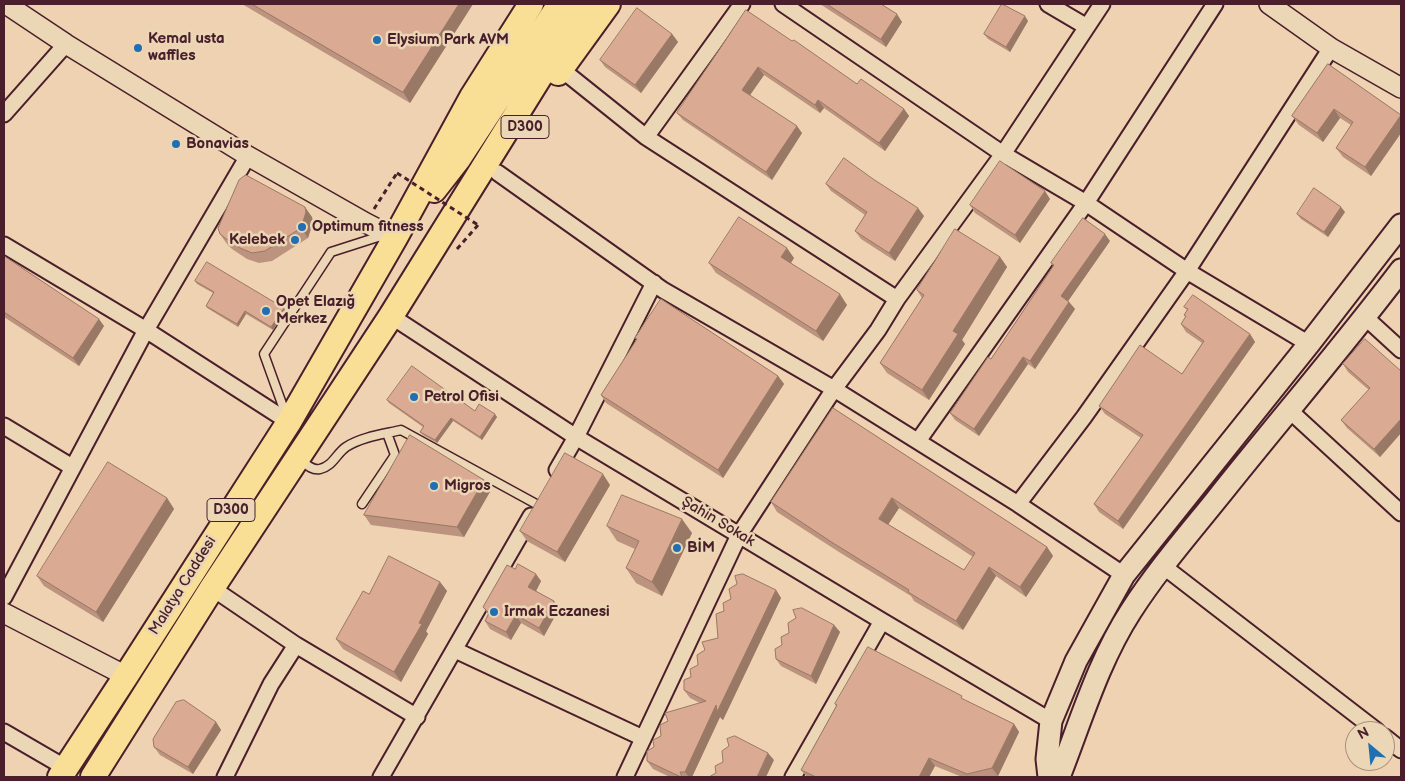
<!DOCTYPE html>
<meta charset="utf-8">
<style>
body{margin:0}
#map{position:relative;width:1405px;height:781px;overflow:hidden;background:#efd2b1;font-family:"Balsamiq Sans",sans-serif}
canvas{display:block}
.frame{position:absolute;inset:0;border:5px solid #4a1f2b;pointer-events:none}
.north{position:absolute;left:1345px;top:721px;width:50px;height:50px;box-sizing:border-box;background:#ebd6b5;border:1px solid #ab8d7e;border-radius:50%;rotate:332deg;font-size:14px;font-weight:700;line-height:20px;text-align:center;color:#4a1f2b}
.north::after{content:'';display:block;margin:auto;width:18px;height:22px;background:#1f6fb2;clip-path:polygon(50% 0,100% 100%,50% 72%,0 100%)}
</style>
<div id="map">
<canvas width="1405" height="781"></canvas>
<div class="frame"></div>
<div class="north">N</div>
</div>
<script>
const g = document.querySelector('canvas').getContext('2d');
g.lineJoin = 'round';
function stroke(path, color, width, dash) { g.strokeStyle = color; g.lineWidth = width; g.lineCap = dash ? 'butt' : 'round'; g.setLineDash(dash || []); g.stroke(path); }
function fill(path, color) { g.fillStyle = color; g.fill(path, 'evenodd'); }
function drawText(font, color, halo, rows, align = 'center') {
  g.font = font + ' "Balsamiq Sans",sans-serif'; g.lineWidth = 5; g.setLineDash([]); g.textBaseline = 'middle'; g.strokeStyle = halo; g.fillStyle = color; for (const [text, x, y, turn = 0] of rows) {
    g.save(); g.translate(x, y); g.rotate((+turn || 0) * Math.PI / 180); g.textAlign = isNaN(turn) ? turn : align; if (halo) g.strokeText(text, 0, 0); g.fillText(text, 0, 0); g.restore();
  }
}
const path = new Path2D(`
 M374,209L397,173
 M457,249L478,225`);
const service = new Path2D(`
 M286,415L264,354L331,252L384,235
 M300,459C306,464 312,471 320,469C333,466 336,454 346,447C361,437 384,434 401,430L538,505
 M362,504L395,455L387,433`);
const minor = new Path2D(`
 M783,4L1003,154L1086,203L1187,271L1309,344
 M1048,4L1087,27
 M561,69L646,137L897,299
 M4,114L66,44
 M646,137L742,4
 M498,173L663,290L834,389L1018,504L1124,575
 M4,245L146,330L289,422
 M391,316L576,437L882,621L1051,721
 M1365,317L1401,350
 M1288,409L1401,513
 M4,426L72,467
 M918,441L1086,203L1215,4
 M557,470L576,437L654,283
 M1018,504L1084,417L1187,271L1331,48
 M1163,566L1377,731
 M212,588L296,645L417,717
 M4,597L146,330L248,156
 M455,650L643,738
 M4,732L66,768
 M1385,737L1401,750
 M225,777L271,684L296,645
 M381,777L531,516
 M625,777L739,535L834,389L878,330L897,299L1003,154L1102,4
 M793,777L882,621`);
const tertiary = new Path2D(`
 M6,4L66,44L248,156L366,223L395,238
 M1269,4L1331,48L1401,88
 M4,613L126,676`);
const secondary = new Path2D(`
 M1049,777L1047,759L1051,721L1076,661L1124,575L1309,344L1401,225
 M1059,777C1081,721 1098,662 1131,611C1156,572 1187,536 1216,500C1277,423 1342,348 1401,270`);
const trunk = new Path2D(`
 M558,73L608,4
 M434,190L459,158L560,4
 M60,777L126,676L289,422L395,238L472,97L531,4
 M93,777L212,588L391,316L585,4`);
const pathBridge = new Path2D(`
 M397,173L478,225`);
const wall = new Path2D(`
 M242,4H473L410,103Z
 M820,4H881L902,22L886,47Z
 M1028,21L1010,52L988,39L984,34Z
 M672,34L678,42L641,93L605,67L600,60Z
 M792,41L857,84L904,109L909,116L885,151L824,108L820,113L764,75L750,95L802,133L772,180L683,120L677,113Z
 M1328,64L1401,115V133L1371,176L1343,157L1336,148L1351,125L1340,118L1323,142L1299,125L1292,116Z
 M826,184L924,216L895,261L861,239L855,231L865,215L831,191Z
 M1050,199L1020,243L975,213L970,205Z
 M1345,212L1328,237L1301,219L1297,214Z
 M312,217L313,222L308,238L272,261L259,263L247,259L232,249L227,244L220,234Z
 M1110,241L1068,301L1075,309L1035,369L1028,364L979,436L955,420L950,413L991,359L1053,266L1051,263Z
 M4,257L104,326L79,366L4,317Z
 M1000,257L1007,267L962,340L965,344L929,400L887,373L880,363L922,298L917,290Z
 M794,258L791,263L847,305L823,341L716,273L709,263Z
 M195,281L286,311L273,330L246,314L238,327L207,308L206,306L213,293L197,284Z
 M1184,307L1250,334L1255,342L1123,529L1099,512L1094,504L1141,438L1105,414L1099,406L1182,374L1202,343L1186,332L1181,324L1186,317L1184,315L1187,310Z
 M635,338L778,376L784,384L723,478L606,403L601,395L637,340Z
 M1343,364L1401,371V433L1380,457L1347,428L1341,420L1369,390L1348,372Z
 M387,400L475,411L497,417L482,440L453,421L437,443L423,435L420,432L423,427L389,403Z
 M833,408L1047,547L1053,556L1026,597L996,576L963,630L914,601L911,596L839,552L777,512L771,502ZM899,508L973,557L964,570L888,524Z
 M610,485L565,562L527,541L520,531Z
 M491,490L464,537L371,525L364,515Z
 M167,498L174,509L103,622L44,586L37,576Z
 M607,526L692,533L662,596L636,583L626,568L635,549L617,541Z
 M515,569L541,581L536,591L554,601L559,609L544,636L521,623L511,640L490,629L485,621L488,614L483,607Z
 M440,582L447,591L426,631L428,634L401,682L343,649L336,639L369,594Z
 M776,590L781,598L723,720L720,717L692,777H670L653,769L647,761L661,736L700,703L690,698L684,690L698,665L705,650L718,638L724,611L731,599Z
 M834,625L840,632L816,684L781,666L776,659L789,633Z
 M965,700L1014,724L1019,732L998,776L992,777H962L935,766L929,777H807L801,770L836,706L835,704Z
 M216,722L221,730L193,774L160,755L154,747Z`);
const shadedWall = new Path2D(`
 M459,4H473L410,103L403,92Z
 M897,14L902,22L886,47L881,39Z
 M1025,16L1028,21L1010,52L1006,47Z
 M672,34L678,42L641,93L635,85Z
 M758,67L764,75L748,98L742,90Z
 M818,100L824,108L820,113L815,105Z
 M904,109L909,116L885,151L879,143Z
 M1334,109L1340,118L1323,142L1317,133Z
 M1401,115V133L1371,176L1365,167Z
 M797,126L802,133L772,180L766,172Z
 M1045,191L1050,199L1020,243L1015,235Z
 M305,207L312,217L313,222L308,238L301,228Z
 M1341,207L1345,212L1328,237L1324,232Z
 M918,208L924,216L895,261L889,253Z
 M1105,234L1110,241L1066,304L1061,296Z
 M787,248L794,258L788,267L781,257Z
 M1000,257L1007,267L962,340L965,344L929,400L922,390L953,331Z
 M840,294L847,305L823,341L816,331Z
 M1069,302L1075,309L1035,369L1030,361Z
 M284,308L286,311L273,330L271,327Z
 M245,311L246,314L238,327L237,324Z
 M99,319L104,326L79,366L73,358Z
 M1250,334L1255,342L1123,529L1118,521Z
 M1023,357L1028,364L979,436L974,429Z
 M778,376L784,384L723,478L718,470Z
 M495,414L497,417L482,440L480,437Z
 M451,418L453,421L437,443L435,440Z
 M1401,419V433L1380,457L1374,449Z
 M603,474L610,485L565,562L557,552Z
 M484,480L491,490L464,537L457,527Z
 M167,498L174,509L103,622L96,612Z
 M892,498L899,508L886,528L879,519Z
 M682,519L692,533L662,596L652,582Z
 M1047,547L1053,556L1026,597L1020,587Z
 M989,567L996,576L963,630L956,621Z
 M536,574L541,581L534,595L528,587Z
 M440,582L447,591L426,631L428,634L401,682L394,672Z
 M776,590L781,598L723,720L720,717L692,777H689L685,772L716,705Z
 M554,601L559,609L544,636L539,628Z
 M516,615L521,623L511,640L506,632Z
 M834,625L840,632L816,684L811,676Z
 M216,722L221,730L193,774L188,767Z
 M1014,724L1019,732L998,776L992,768Z
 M768,753L774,760L766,777H757Z
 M929,758L935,766L929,777H919Z`);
const building = new Path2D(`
 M252,4H459L403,92Z
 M827,4H881L897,14L881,39Z
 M1002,4L1025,16L1006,47L984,34Z
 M637,8L672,34L635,85L600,60Z
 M746,10L792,41L794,40L857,84L861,79L904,109L879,143L818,100L815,105L758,67L742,90L797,126L766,172L677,113Z
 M1328,64L1401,115L1365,167L1336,148L1353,122L1334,109L1317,133L1292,116Z
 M844,158L873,179L918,208L889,253L855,231L867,212L826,184Z
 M1000,161L1045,191L1015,235L970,205Z
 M246,175L305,207L306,212L301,228L265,251L252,253L240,248L225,238L220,234L218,228L239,180Z
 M1314,188L1341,207L1324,232L1297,214Z
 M739,217L787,248L781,257L840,294L816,331L709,263Z
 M1083,218L1105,234L1061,296L1069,302L1030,361L1023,357L974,429L950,413L988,357L991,359L1054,265L1051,263Z
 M955,229L1000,257L953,331L958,334L922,390L880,363L924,295L917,290Z
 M4,256L99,319L73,358L4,312Z
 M207,262L284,308L271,327L245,311L237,324L206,306L214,292L195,281Z
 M1193,295L1250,334L1118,521L1094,504L1143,435L1099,406L1140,345L1182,374L1204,341L1181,324L1186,316L1184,315L1188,309L1184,307Z
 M661,299L778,376L718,470L601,395L637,339L635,338Z
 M1365,339L1401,371V419L1374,449L1341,420L1370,388L1343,364Z
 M412,366L475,411L479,404L495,414L480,437L451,418L435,440L420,432L424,426L387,400Z
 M833,408L1047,547L1020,587L989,567L956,621L908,592L909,590L833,543L771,502ZM892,498L975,553L964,570L879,519Z
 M410,435L484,480L457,527L364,515Z
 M565,453L603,474L557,552L520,531Z
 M108,462L167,498L96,612L37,576Z
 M622,495L682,519L652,582L626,568L639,541L607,526Z
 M389,556L440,582L419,623L422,624L394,672L336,639L363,591L369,594Z
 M518,564L536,574L528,587L554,601L539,628L516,615L506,632L485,621L489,613L483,607L507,565L515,569Z
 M743,574L776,590L717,712L716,705L685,772H680L682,777H681L647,761V751L654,747L653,740L661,736L660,725L668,721L665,713L706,701L684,690V680L691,677L690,669L698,665L697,655L705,650L702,642L718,638L716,614L724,611L723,603L731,599L729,589L737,584L735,576Z
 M802,608L834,625L811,676L776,659L775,649L782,645L781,637L789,633L788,623L796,618L793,610Z
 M868,647L962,696L961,698L1014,724L992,768L967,774L929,758L919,777H816L801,770L837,705L835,704Z
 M184,700L216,722L188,767L154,747L153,739L176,702Z
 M735,736L768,753L757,777H709L716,773L715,766L723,762L722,751L729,746L727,739Z`);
const markers = [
 [377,40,5,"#1f6fb2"],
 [138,48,5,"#1f6fb2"],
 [176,144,5,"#1f6fb2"],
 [302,227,5,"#1f6fb2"],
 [295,240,5,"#1f6fb2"],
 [266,311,5,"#1f6fb2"],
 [414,397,5,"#1f6fb2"],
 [434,486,5,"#1f6fb2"],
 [677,548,5,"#1f6fb2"],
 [494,612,5,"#1f6fb2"]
];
const shields = [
 [525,127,48],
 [231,510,48]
];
const shieldNames = [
 ["D300",525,127],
 ["D300",231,510]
];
const poiNames = [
 ["Kemal usta",148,39],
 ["waffles",148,56],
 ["Elysium Park AVM",387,40],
 ["Bonavias",186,144],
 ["Optimum fitness",312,227],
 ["Kelebek",285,240,"right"],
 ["Opet Elazığ",276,302],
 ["Merkez",276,319],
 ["Petrol Ofisi",424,397],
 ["Migros",444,486],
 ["BİM",687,548],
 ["Irmak Eczanesi",504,612]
];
const streetNames = [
 ["Şahin Sokak",718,522,31],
 ["Malatya Caddesi",183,586,-58]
];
stroke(service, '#4a1f2b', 11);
stroke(minor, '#4a1f2b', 19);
stroke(tertiary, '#4a1f2b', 22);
stroke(secondary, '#4a1f2b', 25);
stroke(trunk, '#4a1f2b', 28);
stroke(path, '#4a1f2b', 3, [5, 4]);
stroke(service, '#ebd6b5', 8);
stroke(minor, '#ebd6b5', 15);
stroke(tertiary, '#ebd6b5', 19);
stroke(secondary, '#ebd6b5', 21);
stroke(trunk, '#f9df96', 24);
stroke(pathBridge, '#4a1f2b', 3, [5, 4]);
fill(wall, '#bb937e');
fill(shadedWall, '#997866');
fill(building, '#daab92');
stroke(building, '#997866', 1);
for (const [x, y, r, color] of markers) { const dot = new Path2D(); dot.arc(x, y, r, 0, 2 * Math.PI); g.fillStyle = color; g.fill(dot); stroke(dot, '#ebd6b5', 2); }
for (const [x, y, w] of shields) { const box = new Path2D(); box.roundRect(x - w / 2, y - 11.5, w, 23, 4); g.fillStyle = '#ebd6b5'; g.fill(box); stroke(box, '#4a1f2b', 1); }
drawText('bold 14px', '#4a1f2b', null, shieldNames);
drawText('bold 15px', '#4a1f2b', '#ebd6b5', poiNames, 'left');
drawText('15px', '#4a1f2b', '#ebd6b5', streetNames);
</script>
